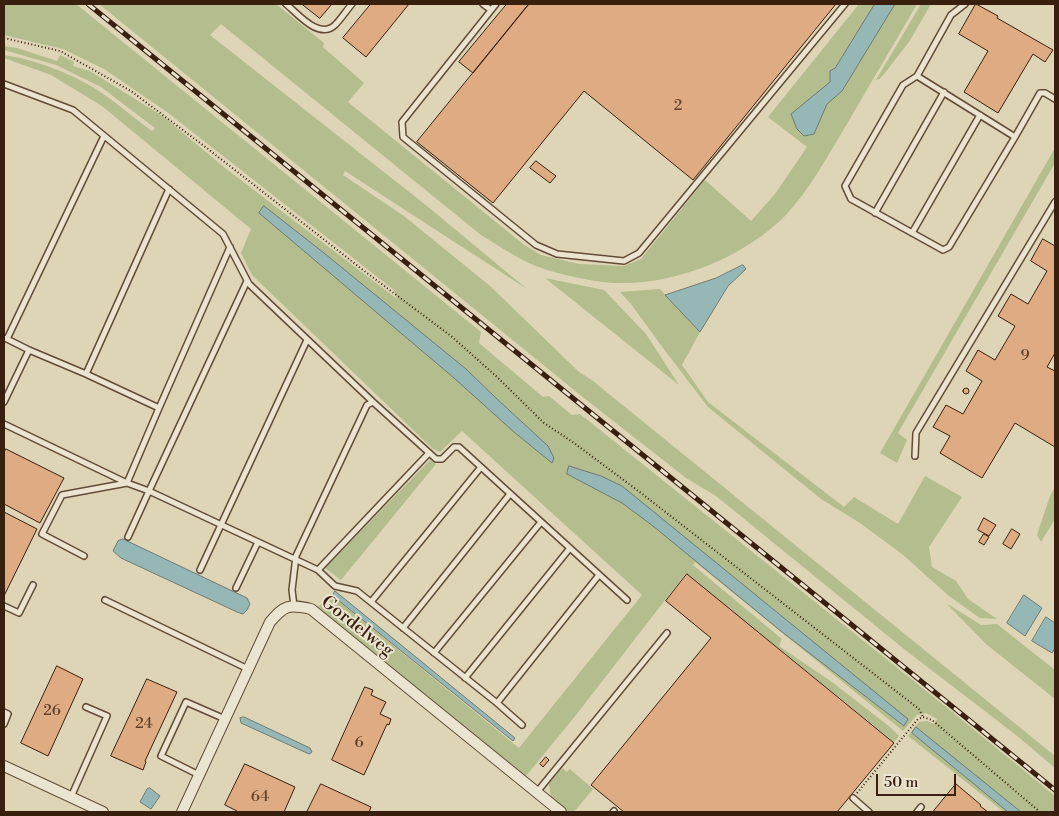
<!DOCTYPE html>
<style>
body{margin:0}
#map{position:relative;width:1059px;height:816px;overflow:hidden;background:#ded5b6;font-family:"Libre Bodoni",serif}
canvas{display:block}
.frame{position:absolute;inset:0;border:5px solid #391f0e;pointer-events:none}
.scale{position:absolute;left:876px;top:774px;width:80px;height:22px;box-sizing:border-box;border:2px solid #391f0e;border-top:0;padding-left:6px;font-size:15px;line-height:18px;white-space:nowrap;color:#391f0e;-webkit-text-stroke:4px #eae4d0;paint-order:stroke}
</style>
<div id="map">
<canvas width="1059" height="816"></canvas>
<div class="frame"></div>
<div class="scale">50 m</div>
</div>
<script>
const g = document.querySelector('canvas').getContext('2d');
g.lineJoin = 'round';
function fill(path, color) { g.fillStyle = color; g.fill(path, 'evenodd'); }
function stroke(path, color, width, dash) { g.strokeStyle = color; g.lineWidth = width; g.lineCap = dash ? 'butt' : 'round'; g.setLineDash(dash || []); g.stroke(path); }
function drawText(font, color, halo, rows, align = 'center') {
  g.font = font + ' "Libre Bodoni",serif'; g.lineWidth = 4; g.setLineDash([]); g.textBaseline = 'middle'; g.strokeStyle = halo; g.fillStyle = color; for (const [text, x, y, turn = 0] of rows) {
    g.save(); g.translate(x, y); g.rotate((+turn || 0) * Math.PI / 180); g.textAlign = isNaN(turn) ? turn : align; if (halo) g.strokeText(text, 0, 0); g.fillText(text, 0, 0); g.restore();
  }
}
const green = new Path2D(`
 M4,4H76L481,332L479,343L543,397L549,396L572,415L580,414L945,706L1055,796V812H1004L908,736L919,722L927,721L934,724L937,719L926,713L917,715L903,731L695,562L693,565L782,639L779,646L832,682L890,727L899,736L894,742L686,573L576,715L526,776L318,607L330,594L519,748L642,595L462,431L440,452L433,449L252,275L241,253L251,229L102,106L51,75L4,58V55C34,59 73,74 99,91C117,103 134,118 152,131L155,128L101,87L56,65L4,50V46L17,48L57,61L60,55L74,62L73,66L90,71L164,117L225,168L397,299L394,290L167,112L104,69L63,49L4,35Z
 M99,4H276L324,43L323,47L364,83L348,102L523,244L541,255L579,264L624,266L641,259L705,180L751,221L775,194L807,147L768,117L859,4H917C894,44 870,84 847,124C828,155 811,188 786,215C746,256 676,285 618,283C599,283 562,275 544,269C522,262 501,247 481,235L221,24L210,35L427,206L527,289L345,171L343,175L404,216L490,286L578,371L593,381L1055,756V768L1016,735L904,649L716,496L686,478L584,398Z
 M921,4H931L909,42L880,79L876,80Z
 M1055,148V163L898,433L907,440L897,463L880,453Z
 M545,278L604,290L646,334L679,385Z
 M660,289L700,332L682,365L708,402L844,507L854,497L898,524L925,476L962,497L929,547L932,567L956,581L968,599L997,619L980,618L949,596L902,554L860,523L821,499L708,407L663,348L631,304L620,292Z
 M430,460L436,464L341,580L325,568Z
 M1055,487V519L1041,542L1037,535L1050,496Z
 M946,603L981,625L997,624L1055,670V699L986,644Z
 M562,768L567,772L570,769L593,789L574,812H569L551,798L549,784Z`);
const water = new Path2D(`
 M875,4H895L842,91L827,104L814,134L804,136L797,129L791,114L830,82V71L835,68Z
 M264,206L324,253L466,369L497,399L548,446L554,458L552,463L514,432L454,378L259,213Z
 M743,265L746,269L728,286L700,332L665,295L716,278Z
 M569,466L601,476L622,486L908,719L904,726L782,632L653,526L622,503L567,474Z
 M123,539L247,598L250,604L247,610L243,614L237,612L121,558L113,551L118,541Z
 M335,591L515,738L513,741L333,596Z
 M1024,595L1042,608L1025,636L1007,623Z
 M1046,617L1055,623V648L1052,653L1032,641Z
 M244,717L310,748L312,752L309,754L241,723L240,718Z
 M916,727L1021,812H1008L912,733Z
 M150,788L160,796L151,809L140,802L147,789Z`);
const building = new Path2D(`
 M302,4H332L320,18Z
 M371,4H409L366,57L343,38Z
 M507,4H529L473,73L459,62Z
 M529,4H836L693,180L584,91L493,203L417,142Z
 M976,4L998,16L997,18L1053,50L1045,62L1033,54L998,113L964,92L988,51L959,34Z
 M536,161L556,176L550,183L530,168Z
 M1043,239L1055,246V353L1047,367L1055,371V447L1015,423L982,478L940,453L950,436L933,427L946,405L963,414L982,381L966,371L978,350L995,360L1015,326L998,316L1011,294L1028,304L1047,271L1031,261Z
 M963 391a3 3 0 1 1 6 0a3 3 0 1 1-6 0Z
 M6,449L64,478L40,523L4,504V453Z
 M4,512L37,529L4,596Z
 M984,518L996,525L989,536L978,530Z
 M1012,529L1020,534L1011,549L1003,544Z
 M984,534L989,537L984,545L979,542Z
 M687,574L894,743L837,812H624L591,785L711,638L666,601Z
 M57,666L83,679L48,756L21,743Z
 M147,679L177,692L145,761L146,762L143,770L111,756Z
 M365,687L373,690L371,695L386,702L380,714L391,719L389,725L387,724L364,775L332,760Z
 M546,757L549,760L543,767L540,764Z
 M245,764L295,787L284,812H236L237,811L225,805Z
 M321,784L371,807L369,812H307Z
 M956,784L981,805L980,806L988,812H933Z`);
const path = new Path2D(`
 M4,38L60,51L131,91L208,149L363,270L451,336L496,376L544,423L574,443L641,493L919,709L923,717
 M857,793L918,719L923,717L932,720L1040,812`);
const lane = new Path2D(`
 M286,4C298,14 319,40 335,25C341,19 346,11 352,4
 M483,4L491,10
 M496,4L402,122L403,137L536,245L557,254L624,261L639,253L845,4
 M965,4L951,15L917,76L1015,137L1040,93H1045L1055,99
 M917,76L903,85L845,186L851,199L943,250L949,247L1015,137
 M4,84L73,110L223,234L249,284L373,402
 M169,189L86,374L159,408L230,247
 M875,213L944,92
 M912,233L980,115
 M247,281L149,491L318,570L429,453
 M4,338L7,339L104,136
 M29,350L86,374
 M4,402L29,350L7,339
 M4,424L127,483L159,408
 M915,456L916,433L1055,202
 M84,556L42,534L62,495L127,483L149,491L128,537
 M200,570L307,340
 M318,570L335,586L357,591L497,703L599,575
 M236,588L258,542
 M105,600L248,669
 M371,602L481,467
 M4,606L19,613L33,585
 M294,606L292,590L296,556L367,405L373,402L436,459H442L454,447H459L627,600
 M403,628L510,494
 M434,653L541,522
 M465,678L570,548
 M497,703L522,725
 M4,712L8,714L4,724
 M199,775L161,756L186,702L225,719
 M537,792L667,633
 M71,797L107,716L86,707
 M853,798L869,812
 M613,812L614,811
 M917,812L921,807`);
const street = new Path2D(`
 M4,766L103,812
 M182,812L270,622C285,605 288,604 311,609L561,812`);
const rail = new Path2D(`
 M88,4L1055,790`);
const numberNames = [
 ["2",678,106],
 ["9",1025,356],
 ["26",52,711],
 ["24",144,724],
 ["6",359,743],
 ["64",260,797]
];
const streetNames = [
 ["Gordelweg",357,627,38]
];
fill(green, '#b3bd8d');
fill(water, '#95b7b6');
stroke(water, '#707a73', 1);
fill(building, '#dfab82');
stroke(building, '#391f0e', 1);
stroke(lane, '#624c38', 8);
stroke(street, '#624c38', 12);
stroke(path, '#391f0e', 2, [1, 2.5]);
stroke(lane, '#eae4d0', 5);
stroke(street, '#eae4d0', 10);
stroke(rail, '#391f0e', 5);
stroke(rail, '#eae4d0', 3, [9]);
drawText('15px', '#62422b', null, numberNames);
drawText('18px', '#391f0e', '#eae4d0', streetNames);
</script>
